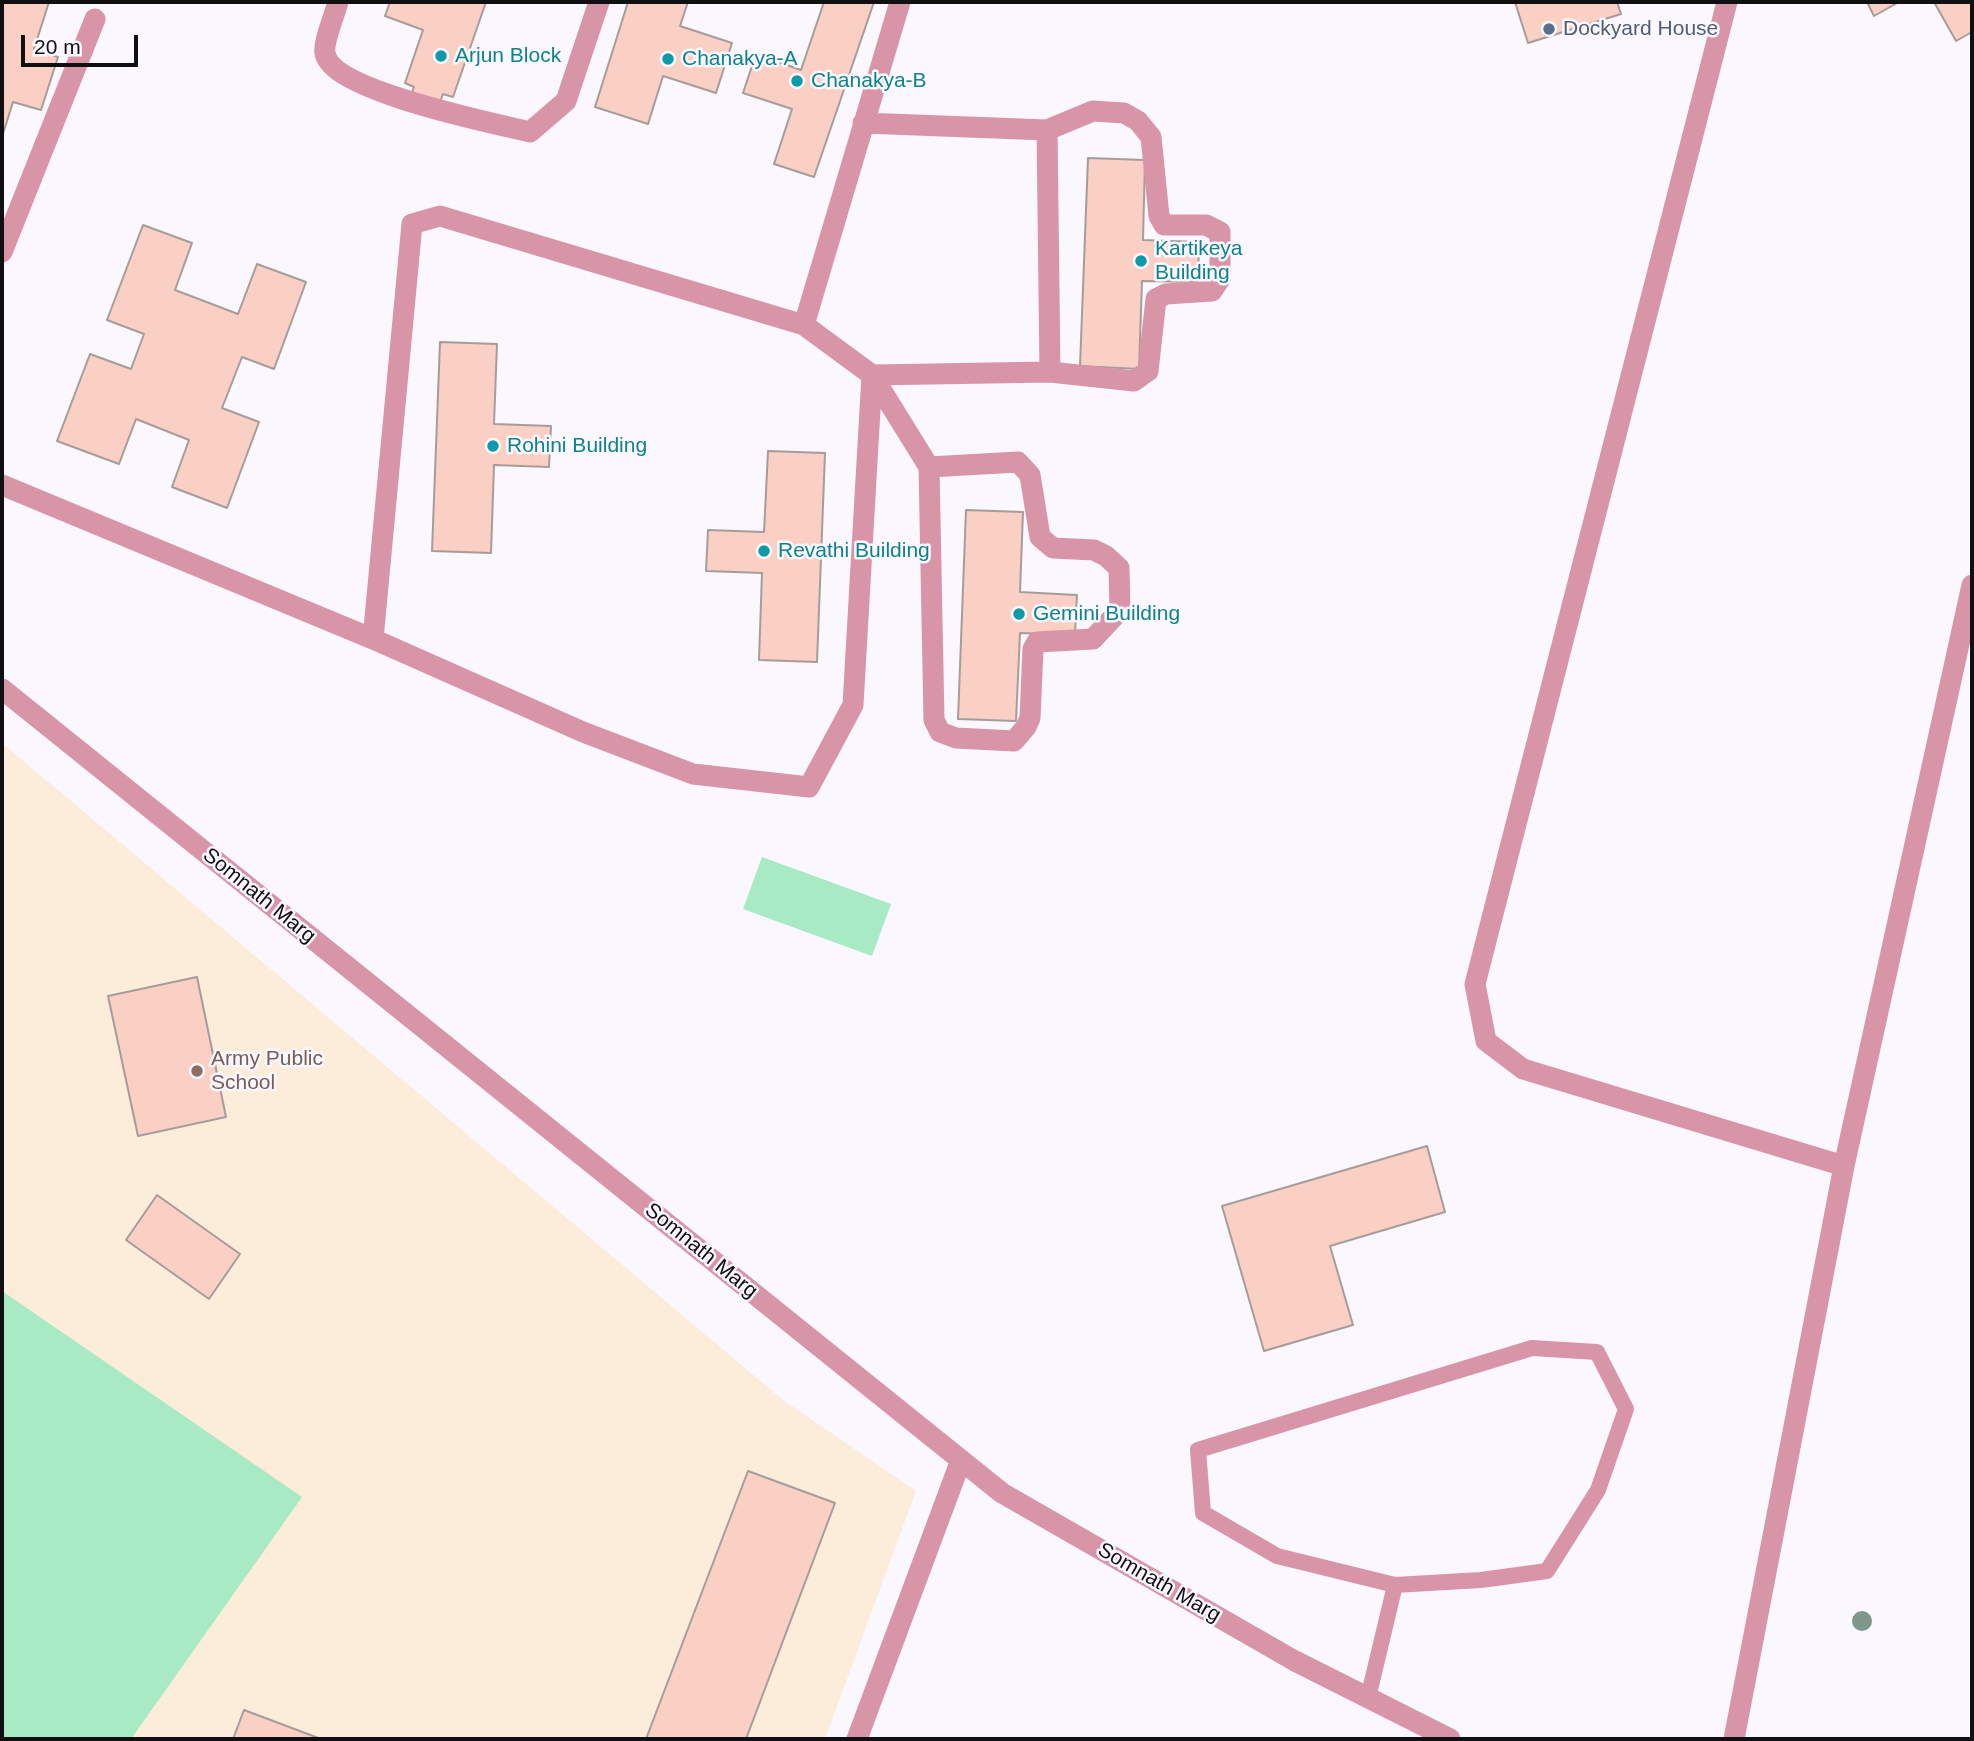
<!DOCTYPE html>
<style>
body{margin:0}
#map{position:relative;width:1974px;height:1741px;overflow:hidden;background:#fbf7ff;font-family:Arial,sans-serif}
canvas{display:block}
.frame{position:absolute;inset:0;border:4px solid #100f11;pointer-events:none}
.scale{position:absolute;left:21px;top:35px;width:117px;height:32px;box-sizing:border-box;border:4px solid #100f11;border-top:0;padding-left:9px;font-size:21px;line-height:24px;white-space:nowrap;color:#100f11;-webkit-text-stroke:5px #fbf7ff;paint-order:stroke}
</style>
<div id="map">
<canvas width="1974" height="1741"></canvas>
<div class="frame"></div>
<div class="scale">20 m</div>
</div>
<script>
const g = document.querySelector('canvas').getContext('2d');
g.lineJoin = 'round';
function fill(path, color) { g.fillStyle = color; g.fill(path, 'evenodd'); }
function stroke(path, color, width, dash) { g.strokeStyle = color; g.lineWidth = width; g.lineCap = dash ? 'butt' : 'round'; g.setLineDash(dash || []); g.stroke(path); }
function drawText(font, color, halo, rows, align = 'center') {
  g.font = font + ' Arial,sans-serif'; g.lineWidth = 5; g.setLineDash([]); g.textBaseline = 'middle'; g.strokeStyle = halo; g.fillStyle = color; for (const [text, x, y, turn = 0] of rows) {
    g.save(); g.translate(x, y); g.rotate((+turn || 0) * Math.PI / 180); g.textAlign = isNaN(turn) ? turn : align; if (halo) g.strokeText(text, 0, 0); g.fillText(text, 0, 0); g.restore();
  }
}
const education = new Path2D(`
 M2,743L783,1400L916,1491L825,1739H2Z`);
const green = new Path2D(`
 M762,857L891,904L872,956L743,909Z
 M2,1291L302,1497L131,1739H2Z`);
const building = new Path2D(`
 M2,2H49L34,49L58,57L41,110L13,102L2,137Z
 M390,2H486L453,97L443,94L439,105L411,95L414,87L405,83L423,30L385,16Z
 M628,2H688L680,26L732,43L716,93L663,76L648,124L595,107Z
 M824,2H874L814,177L774,164L792,109L743,93L756,54L801,70Z
 M1515,2H1617L1621,14L1528,43Z
 M1867,2H1899L1874,16Z
 M1934,2H1972V32L1956,41Z
 M1088,158L1145,160L1143,240L1199,242L1198,282L1142,281L1139,369L1080,366Z
 M143,225L192,243L175,290L238,314L257,264L306,282L274,369L242,357L222,408L259,422L227,508L172,487L189,440L136,419L119,464L57,441L90,354L131,369L144,334L107,320Z
 M440,342L497,344L494,424L551,426L549,467L494,465L491,553L432,551Z
 M768,451L825,453L817,662L759,660L762,573L706,571L708,530L764,532Z
 M966,510L1023,512L1020,592L1077,595L1075,635L1020,633L1016,721L958,719Z
 M197,977L226,1117L138,1136L108,996Z
 M1427,1146L1445,1212L1330,1246L1353,1325L1264,1351L1222,1206Z
 M157,1195L240,1254L209,1299L126,1240Z
 M748,1471L835,1503L746,1739H646Z
 M244,1710L321,1739H233Z`);
const service = new Path2D(`
 M1368,1698L1395,1585L1277,1556L1203,1513L1198,1450L1532,1348L1597,1352L1626,1409L1598,1490L1547,1571L1481,1580L1395,1585`);
const minor = new Path2D(`
 M338,2C335,14 323,42 325,53C331,91 493,123 530,132L566,101L599,2
 M1727,2L1475,984L1486,1041L1523,1069L1844,1166
 M863,123L1047,130
 M2,252L95,19
 M872,375L1050,372L1047,130L1093,111L1124,113L1138,121L1151,137L1159,216L1164,225H1206L1220,232V279L1212,291L1166,294L1156,299L1148,371L1134,381L1050,372
 M872,375L929,467L934,720L940,732L956,738L1014,741L1026,727L1030,718L1033,649L1037,642L1093,639L1120,610L1119,568L1106,556L1094,550L1053,548L1040,537L1030,475L1018,462L929,467
 M2,485L373,639L583,732L693,774L809,787L853,705L872,375L804,325L900,2
 M373,639L412,224L440,216L804,325
 M2,689L1002,1493L1295,1661L1450,1739
 M857,1739L961,1460
 M1734,1739L1844,1166L1972,585`);
const trees = [
 [1862,1621]
];
const markers = [
 [1549,29,7,"#5c6f8a"],
 [441,56,7,"#0f9aa8"],
 [668,59,7,"#0f9aa8"],
 [797,81,7,"#0f9aa8"],
 [1141,261,7,"#0f9aa8"],
 [493,446,7,"#0f9aa8"],
 [764,551,7,"#0f9aa8"],
 [1019,614,7,"#0f9aa8"],
 [197,1071,7,"#8d6e63"]
];
const serviceNames = [
 ["Dockyard House",1563,29]
];
const cultureNames = [
 ["Arjun Block",455,56],
 ["Chanakya-A",682,59],
 ["Chanakya-B",811,81],
 ["Kartikeya",1155,249],
 ["Building",1155,273],
 ["Rohini Building",507,446],
 ["Revathi Building",778,551],
 ["Gemini Building",1033,614]
];
const streetNames = [
 ["Somnath Marg",259,896,39],
 ["Somnath Marg",701,1251,39],
 ["Somnath Marg",1159,1583,30]
];
const educationNames = [
 ["Army Public",211,1059],
 ["School",211,1083]
];
fill(education, '#fcecda');
fill(green, '#a7eac4');
fill(building, '#fad0c4');
stroke(building, '#a69c9a', 2);
stroke(service, '#d895a8', 16);
stroke(minor, '#d895a8', 21);
g.fillStyle = '#7f968d';
for (const [x, y] of trees) { g.beginPath(); g.arc(x, y, 10, 0, 2 * Math.PI); g.fill(); }
for (const [x, y, r, color] of markers) { const dot = new Path2D(); dot.arc(x, y, r, 0, 2 * Math.PI); g.fillStyle = color; g.fill(dot); stroke(dot, '#fbf7ff', 2.5); }
drawText('21px', '#4e5e75', '#fbf7ff', serviceNames, 'left');
drawText('21px', '#0d838f', '#fbf7ff', cultureNames, 'left');
drawText('21px', '#100f11', '#fbf7ff', streetNames);
drawText('21px', '#785e54', '#fbf7ff', educationNames, 'left');
</script>
